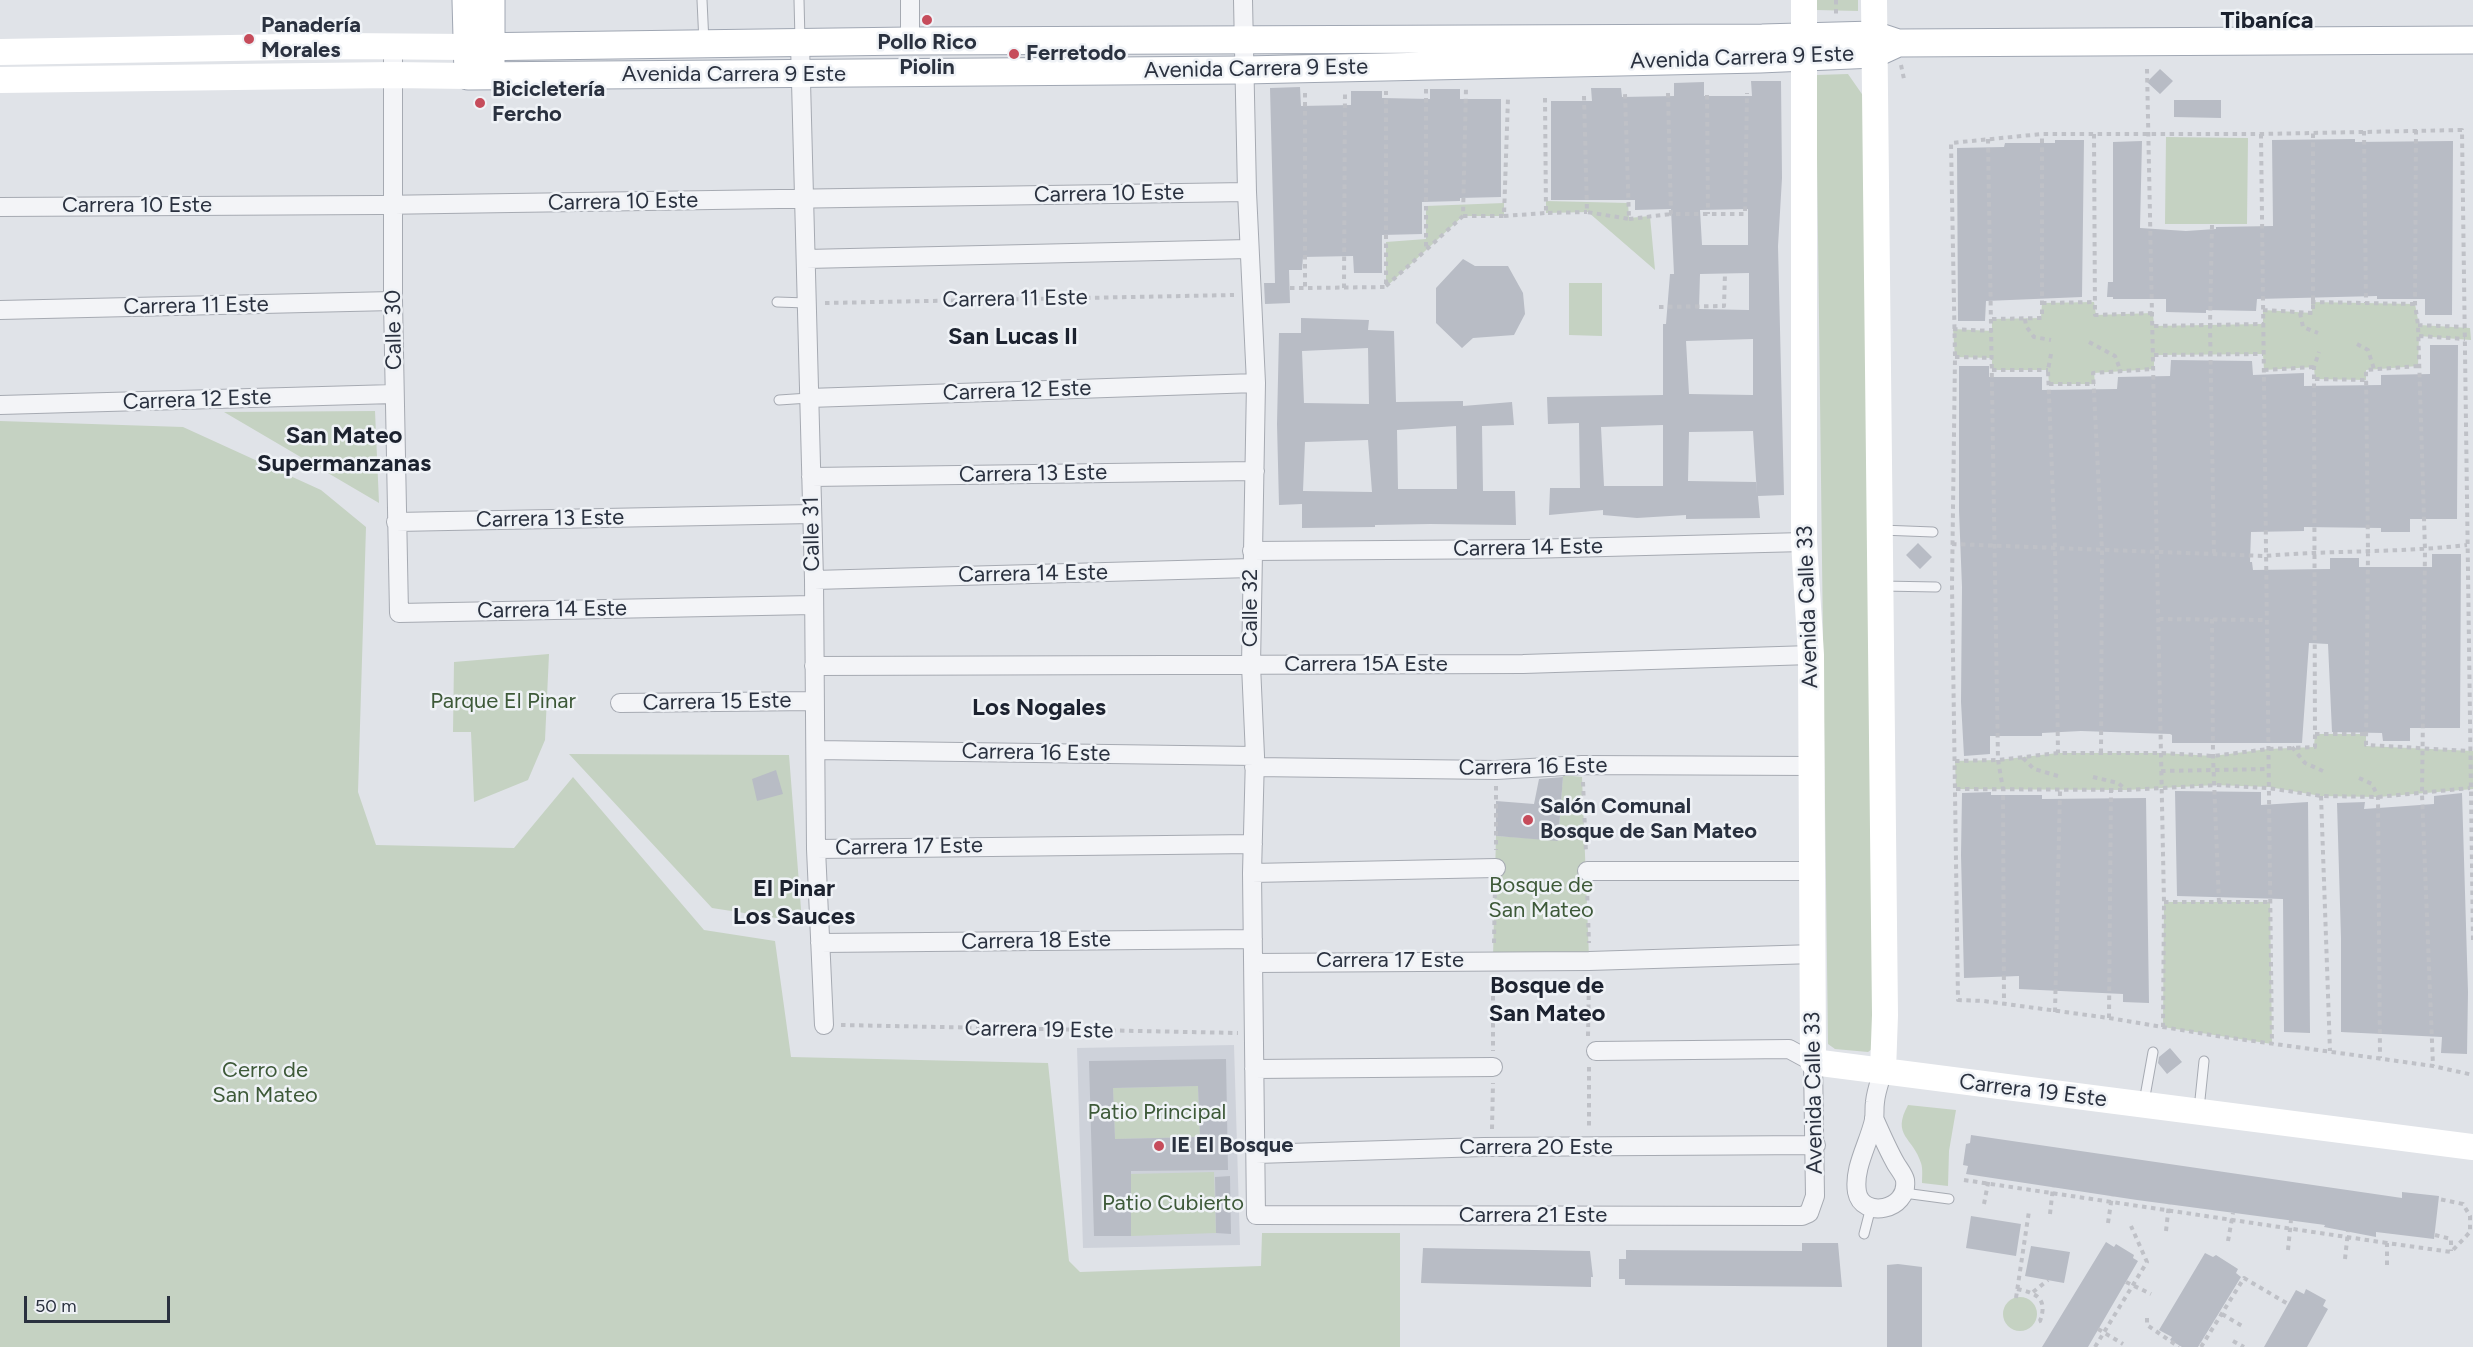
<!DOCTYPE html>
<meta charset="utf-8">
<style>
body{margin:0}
#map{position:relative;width:2473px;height:1347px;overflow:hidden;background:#e0e3e8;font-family:Figtree,sans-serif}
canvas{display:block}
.scale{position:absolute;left:24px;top:1296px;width:146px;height:27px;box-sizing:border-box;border:3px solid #2a313f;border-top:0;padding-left:8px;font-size:18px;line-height:21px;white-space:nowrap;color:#2a313f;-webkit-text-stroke:4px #eff2f6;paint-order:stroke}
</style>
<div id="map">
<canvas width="2473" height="1347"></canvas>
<div class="scale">50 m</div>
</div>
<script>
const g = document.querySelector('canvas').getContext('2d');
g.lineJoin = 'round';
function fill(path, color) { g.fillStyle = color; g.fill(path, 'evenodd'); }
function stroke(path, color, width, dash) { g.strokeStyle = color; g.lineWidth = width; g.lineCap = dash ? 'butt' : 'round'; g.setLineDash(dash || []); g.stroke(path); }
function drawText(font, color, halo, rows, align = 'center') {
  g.font = font + ' Figtree,sans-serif'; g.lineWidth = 5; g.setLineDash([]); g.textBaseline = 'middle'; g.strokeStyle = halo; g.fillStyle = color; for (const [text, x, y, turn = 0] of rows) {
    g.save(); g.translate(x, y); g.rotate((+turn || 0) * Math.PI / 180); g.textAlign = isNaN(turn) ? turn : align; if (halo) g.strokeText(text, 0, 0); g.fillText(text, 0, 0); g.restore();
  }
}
const built = new Path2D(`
 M1234,1045L1240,1245L1083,1248L1077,1048Z`);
const green = new Path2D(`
 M1816,0H1858V11L1816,10Z
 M1848,74L1864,97L1876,1046L1868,1052L1835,1049L1828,1044L1816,75Z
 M2166,137L2248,138L2247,224H2165Z
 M1546,201L1628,203L1629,218L1650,216L1655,270L1588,212L1546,213Z
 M1504,203V216H1463L1386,287V242L1426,239V206Z
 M1569,283H1602V336L1569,335Z
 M2094,302L2096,315L2153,313L2154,326L2263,324V310L2312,313L2311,302L2415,304L2419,325L2470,328L2471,340L2419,336L2418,366L2366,370V380L2315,379L2314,367L2264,370L2263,354L2154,355V369L2094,373L2095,384H2049L2048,370H1992V358L1955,357L1953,329L1992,331V319L2041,318L2042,303Z
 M375,411L379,503L224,412Z
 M0,421L183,427L321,490L366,527L358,792L376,845L514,848L573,777L704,930L775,941L791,1057L1048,1063L1069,1261L1080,1272L1261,1266L1262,1233H1400V1347H0Z
 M549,654L545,740L528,780L474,802L471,732H453L454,662Z
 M2315,734H2366V746L2473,751V789L2378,797L2321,796L2269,787L2215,785L2126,790L1956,789L1955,761L1998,760L2058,753H2162L2213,756L2268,749L2314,747Z
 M569,754L789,755L802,922L712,908Z
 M1563,775L1582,777L1589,958L1493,957L1496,836L1558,840Z
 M2164,902H2270L2272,1044L2163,1027Z
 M1198,1086L1200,1137L1115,1139L1113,1088Z
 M1908,1105L1956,1110L1949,1151L1948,1186L1922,1183C1922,1177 1923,1169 1921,1163C1913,1137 1891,1136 1908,1105Z
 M1214,1172L1216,1233L1131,1236L1129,1174Z
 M2003 1314a17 17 0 1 1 34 0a17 17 0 1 1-34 0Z`);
const building = new Path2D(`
 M2160,69L2173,81L2160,94L2147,82Z
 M1751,81H1781L1782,178L1778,246L1784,495L1758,496L1760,518L1686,519V515L1637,518L1603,515V510L1549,515L1550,488H1580L1579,423L1548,424L1547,397L1663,395V324H1666L1670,274H1674L1671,209L1635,210V200H1551V101H1592L1591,88H1621L1622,97L1674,96V83L1704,82V96H1752ZM1748,209V245H1702L1700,210ZM1749,273V310L1699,309L1700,274ZM1753,339V395L1689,394L1686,341ZM1663,425V486H1604L1601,427ZM1753,431L1757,495L1756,482L1688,481L1689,432Z
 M1300,87L1301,106L1351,105V91H1382V98L1430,99V89H1460V99H1501V197L1460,198V201L1422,202V234L1382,235V273H1354L1353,256L1303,257L1302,270H1289L1290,303L1265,304L1264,283H1275L1270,88Z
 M2174,100H2221V118L2174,117Z
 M2355,139V142L2453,141L2452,315H2425V299H2377V296L2257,299L2256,311L2206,310V313L2166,312V299H2113V297H2107L2108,282H2113V142L2142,141L2140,228L2186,231L2216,229V227L2273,226L2272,140Z
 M2055,140H2084L2082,297L1986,301L1985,321H1958L1957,148L2004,147L2005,143H2055Z
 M1463,259L1475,266H1508L1523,293L1525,314L1514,335L1473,338L1462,348L1436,323V288Z
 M1301,318L1369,320L1368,330L1394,331L1396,402L1463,401V406L1512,402L1514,425L1482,426L1483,491H1515L1516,525L1430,524L1375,525V527L1302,528V504L1279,505L1277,424L1279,333H1301ZM1368,348L1369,404L1304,403L1302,351ZM1456,426L1457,489H1398L1397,430ZM1368,440L1372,492L1303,491L1305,442Z
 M2430,345H2458L2457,519H2410V532H2381V528L2304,527V531L2251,532L2250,562H2252L2253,570L2330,569V558H2359V567H2432V554H2461L2460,728H2410V741H2383L2382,733L2332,732L2328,644L2309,643L2302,743H2172V735L2170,734L2081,731L2042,733V736H1990V754L1964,756L1961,702L1962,587L1959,511V366H1989V377H2042V390L2117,389L2118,377L2170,376L2171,360L2252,361L2253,375L2304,373V386L2381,385V375L2430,374Z
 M1918,543L1932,557L1920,569L1906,555Z
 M776,770L783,794L757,801L752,779Z
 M1563,777L1558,841L1496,836V801L1534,804L1539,779Z
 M2175,791L2261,792V805L2308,802L2310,1033L2284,1032L2283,899L2177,896Z
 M1991,792V795H2042V799L2146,798L2149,1003L2123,1002V994L2019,989V976L1964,978L1961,855L1962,793Z
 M2462,793L2468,992L2467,1054L2441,1053L2442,1037L2341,1032V938L2337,803L2365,802L2364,809L2434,804V796Z
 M2170,1048L2182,1062L2167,1074L2158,1063L2159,1057Z
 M1226,1059L1228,1170L1131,1171V1236H1094L1089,1061ZM1198,1086L1200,1137L1115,1139L1113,1088Z
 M1971,1135L2402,1198V1192L2439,1196L2434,1239L2376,1232V1237L2324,1227L2325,1225L2137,1200L1966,1174L1968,1166L1963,1165L1966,1144L1970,1143Z
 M1230,1176L1231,1234L1216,1233L1215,1177Z
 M1971,1216L2021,1224L2016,1256L1966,1248Z
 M2106,1242L2114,1247L2116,1244L2134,1255L2133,1258L2138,1261L2088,1347H2042Z
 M1802,1243H1838L1842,1287L1625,1285V1279H1619V1259H1626V1250L1802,1251Z
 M2031,1246L2070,1252L2064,1283L2025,1276Z
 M1423,1248L1590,1251L1593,1277H1591V1287L1421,1283Z
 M2205,1253L2213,1257L2216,1255L2238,1269L2236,1273L2241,1277L2198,1347H2182L2170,1340L2172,1337L2159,1330Z
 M1898,1264L1922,1267V1347H1887V1265Z
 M2306,1289L2326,1300L2323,1306L2328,1309L2307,1347H2264L2296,1290L2304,1294Z`);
const path = new Path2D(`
 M1836,0V16
 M1901,65L1904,79
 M2147,69L2164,902L2163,1027
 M1426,89V250L1463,216L1466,88
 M1305,93V288L1386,287V91
 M1668,93L1671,214H1745L1747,93
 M1707,95L1708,214
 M1584,96L1587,212L1629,219L1625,94
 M1545,98L1546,213L1587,212
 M2416,130L2415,304L2418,325L2425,550L2422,794L2433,1066
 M2364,131L2366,303
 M2094,134L2095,315L2153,313
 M2261,134L2272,1044
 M1988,139L1998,760L2003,789L2004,1004
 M1463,216H1504L1508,98
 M1504,216L1546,213
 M1629,219L1671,214
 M2212,225L2210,325L2214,554
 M1386,286L1426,250
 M1290,288H1305
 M1344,288L1345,91
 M2311,302L2415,304
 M825,303L1234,295
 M2042,303L2094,302
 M1659,307L1724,306L1725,273
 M2263,310L2313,313V133
 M2300,313L2303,327L2318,333
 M1992,319L2042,318V134
 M2025,319L2026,326L2034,337L2051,340
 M2418,325L2464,327
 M2154,326L2264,324
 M1953,329L1992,331
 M2419,336L2465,339
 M2089,342L2115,356L2121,372
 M2357,344L2368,350L2374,369
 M2051,354L2048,370L2055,548L2058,753
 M2154,355L2263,354
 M1955,357L1992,358
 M2418,366L2366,370L2368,552L2366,745L2470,751
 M1992,370H2048
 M2264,370L2314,367
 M2315,379L2366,380
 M2049,384H2095
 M1952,544L2265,556C2332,550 2399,553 2467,545
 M2159,619L2266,620
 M2212,619L2213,756L2219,903
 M2315,734H2366
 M2292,747L2305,763L2323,771
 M2101,753L2102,550L2093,373L2154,369
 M2023,758L2034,769L2058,776
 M1955,761L1998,760L2058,753H2162L2213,756L2268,749L2315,747L2314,367L2319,352
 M2161,771L2268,769
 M2093,777L2118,783L2125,789
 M2359,778L2372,784L2378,797L2380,1058
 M1583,782L1586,853
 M1496,786V850
 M1956,789L2126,790L2215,785L2268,788L2321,796L2378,797L2470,788
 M2321,796L2330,1051
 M1587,887L1589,943
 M2164,902H2270
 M2473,940L2462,130L2261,134H2042L1951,143L1955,357L1952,585L1958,1000L1984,1001L2109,1018L2217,1036L2433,1066L2473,1075
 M1494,943L1495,885
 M1493,978V1051
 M2055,1012L2060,791
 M2109,1018L2111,789
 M841,1025L1238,1033
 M1588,1036L1589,977
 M1589,1067V1129
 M1492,1129L1493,1083
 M1964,1180L2387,1243
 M1984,1204L1989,1178
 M2050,1214L2053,1187
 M2108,1223L2112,1196
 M2166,1231L2169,1204
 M2435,1235L2451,1239V1251
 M2228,1241L2233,1213
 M2288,1250L2291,1220
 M2345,1259L2348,1231
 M2387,1265V1243L2451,1252L2470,1232V1216L2463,1204L2439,1199
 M2126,1282L2151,1294
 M2017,1289C2037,1293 2048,1299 2040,1321L2035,1323
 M2033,1292L2048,1280
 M2016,1298L2029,1211
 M2222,1314L2242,1326
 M2147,1318V1325L2179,1347
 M2098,1329L2123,1344
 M2233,1341L2244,1347
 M2095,1347L2147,1262L2131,1226
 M2201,1347L2244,1278L2288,1304`);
const lane = new Path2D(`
 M702,0L704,43
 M799,0L800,40
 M777,302L807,303
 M779,400L809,398
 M1881,530L1933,532
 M1882,586L1936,587
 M2144,1102L2153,1052
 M2199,1109L2204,1061
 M1904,1193L1949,1199
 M1864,1234L1871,1207`);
const street = new Path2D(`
 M910,0V41
 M1243,0L1247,192L1256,383L1251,665L1255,756L1252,873L1256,1215L1802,1216L1809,1213L1815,1196L1813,1062L1789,1049L1596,1051
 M800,43L814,580L816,849L824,1025
 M393,46V301L399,613L813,605
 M0,207L378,205L1247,192
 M806,259L1249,249
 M0,310L393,301
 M809,398L1256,383
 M0,405L394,394
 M811,477L1255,471
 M396,522L812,514
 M1252,551L1526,549L1804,542
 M814,580L1251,568
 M814,666L1523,664L1811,655
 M620,703L814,701
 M816,750L1255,756
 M1254,767L1496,770L1582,765L1812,766
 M816,849L1253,844
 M1587,871H1813
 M1252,873L1496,868
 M820,943L1253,939
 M1253,963L1589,961L1814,954
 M1254,1069L1493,1067
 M1874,1118C1881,1134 1888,1150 1896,1164C1899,1169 1904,1175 1905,1180C1909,1211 1862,1219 1857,1192C1853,1168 1869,1143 1874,1120C1875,1114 1874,1108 1875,1102C1876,1091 1880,1081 1883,1071
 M1256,1154L1484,1147L1816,1145`);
const secondary = new Path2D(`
 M1804,0V542L1811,655L1813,1062L2473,1147
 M1874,0L1885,1015L1883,1071
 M0,52L344,46L467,47
 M0,80L393,75L468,76`);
const primary = new Path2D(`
 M466,0L468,76L1244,70L1760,59L1874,54L1898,43
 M491,0V62
 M467,47L910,41L1762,38L1874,35L1898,43L2473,40`);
const markers = [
 [927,20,6,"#c64c5b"],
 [249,39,6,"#c64c5b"],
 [1014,54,6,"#c64c5b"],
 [480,103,6,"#c64c5b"],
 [1528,820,6,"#c64c5b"],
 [1159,1146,6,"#c64c5b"]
];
const poiNames = [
 ["Panadería",261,26],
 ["Morales",261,51],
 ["Pollo Rico",927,43,"center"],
 ["Piolin",927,68,"center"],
 ["Ferretodo",1026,54],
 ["Bicicletería",492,90],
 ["Fercho",492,115],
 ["Salón Comunal",1540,807],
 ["Bosque de San Mateo",1540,832],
 ["IE El Bosque",1171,1146]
];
const streetNames = [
 ["Avenida Carrera 9 Este",1742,58,-2],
 ["Avenida Carrera 9 Este",1256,69,-1],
 ["Avenida Carrera 9 Este",734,75],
 ["Carrera 10 Este",1109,194,-1],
 ["Carrera 10 Este",623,202,-1],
 ["Carrera 10 Este",137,206],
 ["Carrera 11 Este",1015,299,-1],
 ["Carrera 11 Este",196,306,-1],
 ["Calle 30",394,330,-91],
 ["Carrera 12 Este",1017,391,-2],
 ["Carrera 12 Este",197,400,-2],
 ["Carrera 13 Este",1033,474,-1],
 ["Carrera 13 Este",550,519,-1],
 ["Calle 31",812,534,-91],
 ["Carrera 14 Este",1528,548,-1],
 ["Carrera 14 Este",1033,574,-1],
 ["Avenida Calle 33",1808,607,-92],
 ["Calle 32",1251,608,-90],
 ["Carrera 14 Este",552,610,-1],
 ["Carrera 15A Este",1366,665],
 ["Carrera 15 Este",717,702,-1],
 ["Carrera 16 Este",1036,753,1],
 ["Carrera 16 Este",1533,767,-1],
 ["Carrera 17 Este",909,847,-1],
 ["Carrera 18 Este",1036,941,-1],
 ["Carrera 17 Este",1390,961],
 ["Carrera 19 Este",1039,1030,1],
 ["Carrera 19 Este",2033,1091,7],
 ["Avenida Calle 33",1814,1093,-91],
 ["Carrera 20 Este",1536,1148],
 ["Carrera 21 Este",1533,1216]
];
const parkNames = [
 ["Parque El Pinar",503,702],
 ["Bosque de",1541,886],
 ["San Mateo",1541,911],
 ["Cerro de",265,1071],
 ["San Mateo",265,1096],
 ["Patio Principal",1157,1113],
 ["Patio Cubierto",1173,1204]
];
const neighbourhoodNames = [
 ["Tibaníca",2267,21],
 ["San Lucas II",1013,337],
 ["San Mateo",344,436],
 ["Supermanzanas",344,464],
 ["Los Nogales",1039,708],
 ["El Pinar",794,889],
 ["Los Sauces",794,917],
 ["Bosque de",1547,986],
 ["San Mateo",1547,1014]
];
fill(built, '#ced2da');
fill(green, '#c5d2c2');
fill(building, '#b8bcc5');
stroke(lane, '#a6aab2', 11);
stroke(street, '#a6aab2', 20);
stroke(primary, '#a0a7b3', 29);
stroke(path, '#bfc1c7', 4, [4.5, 4.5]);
stroke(lane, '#f3f4f7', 9);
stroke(street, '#f3f4f7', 18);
stroke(secondary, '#fff', 26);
stroke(primary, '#fff', 27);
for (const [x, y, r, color] of markers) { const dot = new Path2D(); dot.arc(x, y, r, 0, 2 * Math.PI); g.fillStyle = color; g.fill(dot); stroke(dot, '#eff2f6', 2); }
drawText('bold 22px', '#2a313f', '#eff2f6', poiNames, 'left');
drawText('22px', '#2a313f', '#eff2f6', streetNames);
drawText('22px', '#3d5938', '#eff2f6', parkNames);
drawText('bold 24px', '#1c222f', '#eff2f6', neighbourhoodNames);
</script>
